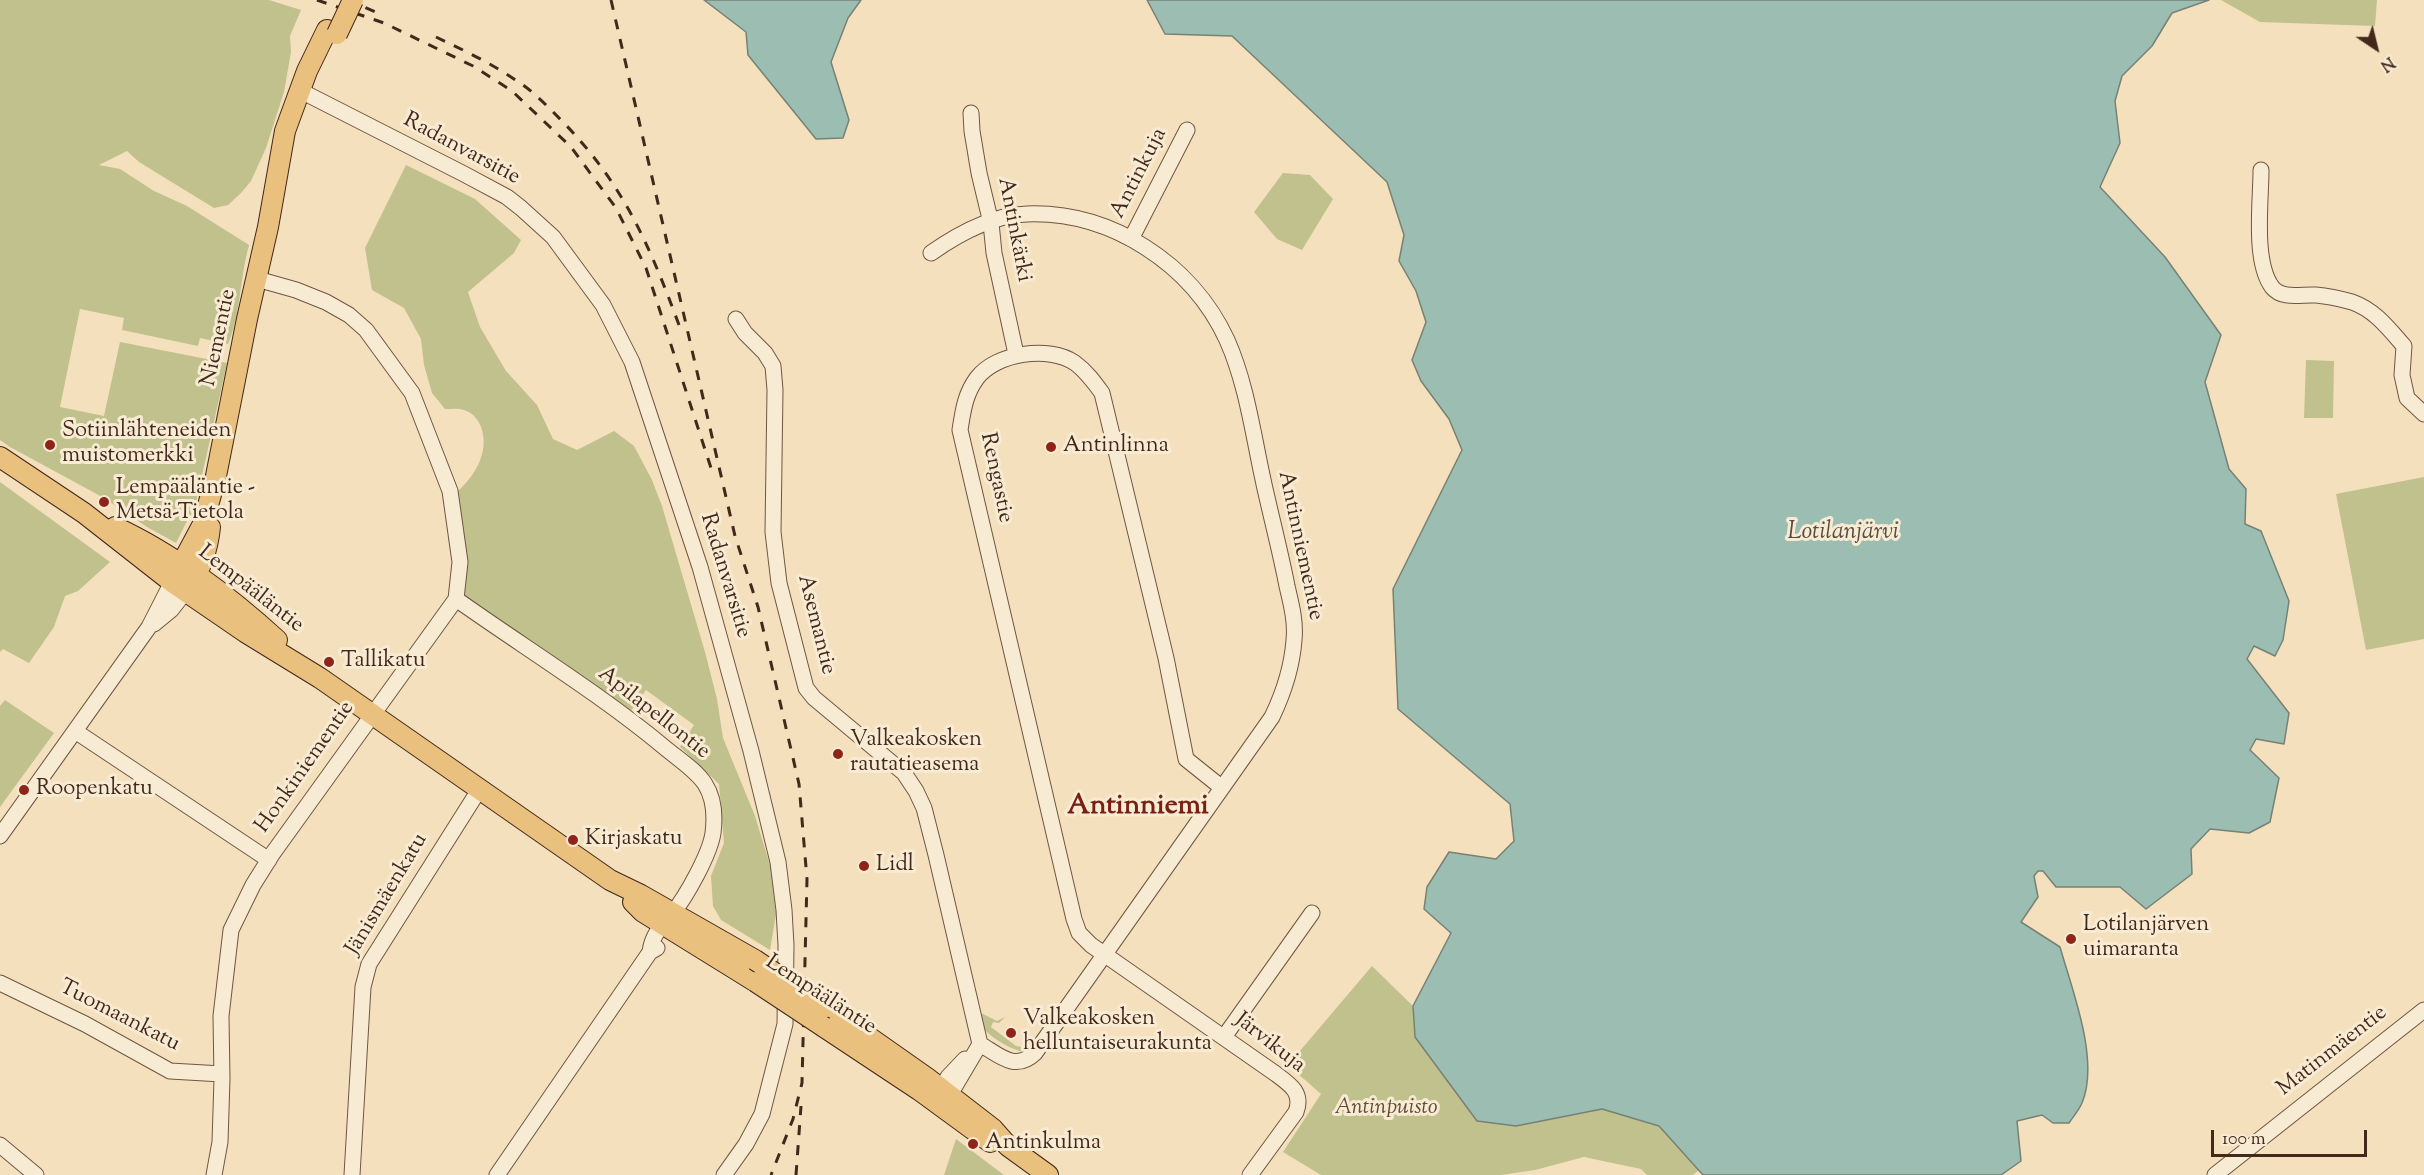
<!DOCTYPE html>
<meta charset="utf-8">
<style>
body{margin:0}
#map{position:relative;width:2424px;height:1175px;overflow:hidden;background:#f4e0bc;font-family:"Sorts Mill Goudy",serif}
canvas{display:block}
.north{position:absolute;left:2346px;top:18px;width:60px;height:60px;-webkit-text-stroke:4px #f8ebd3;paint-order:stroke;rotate:145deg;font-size:16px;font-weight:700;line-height:24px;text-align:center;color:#43281b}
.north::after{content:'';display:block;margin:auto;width:21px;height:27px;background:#43281b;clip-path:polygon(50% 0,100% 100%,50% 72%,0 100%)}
.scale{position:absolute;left:2211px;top:1130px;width:156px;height:27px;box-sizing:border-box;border:3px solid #43281b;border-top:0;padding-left:8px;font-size:18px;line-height:21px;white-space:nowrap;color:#43281b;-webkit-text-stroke:4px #f8ebd3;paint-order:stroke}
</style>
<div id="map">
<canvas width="2424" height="1175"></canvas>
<div class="north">N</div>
<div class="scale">100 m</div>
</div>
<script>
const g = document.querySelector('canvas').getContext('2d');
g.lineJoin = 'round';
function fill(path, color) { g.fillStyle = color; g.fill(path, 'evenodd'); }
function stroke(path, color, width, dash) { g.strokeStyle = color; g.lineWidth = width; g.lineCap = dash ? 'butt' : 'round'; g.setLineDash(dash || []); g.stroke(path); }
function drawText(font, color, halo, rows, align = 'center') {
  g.font = font + ' "Sorts Mill Goudy",serif'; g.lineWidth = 6; g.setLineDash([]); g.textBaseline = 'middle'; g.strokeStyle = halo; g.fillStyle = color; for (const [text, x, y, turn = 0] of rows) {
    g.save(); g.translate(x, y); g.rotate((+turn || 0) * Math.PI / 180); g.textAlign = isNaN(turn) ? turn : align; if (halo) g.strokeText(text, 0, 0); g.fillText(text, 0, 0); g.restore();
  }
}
const green = new Path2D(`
 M0,0H269L301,10L290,36L291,52L284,92L266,148L251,181L241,193L228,205L214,208L139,162L127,151L99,165L120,169L154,191L187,206L249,245C240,277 241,313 228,344L200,338L198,346L122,330L124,318L80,309L60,407L104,416L120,342L227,363L193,516L189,517L176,543L147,527L104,498L10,447L0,440Z
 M2221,0H2377L2375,26L2260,22Z
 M406,165L475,199L521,240L514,253L468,292L480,327L506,371L537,405L553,439L577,450L614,431L634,446L652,480L662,506L705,652L717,699L723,738L755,816L773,875L776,914L770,950L721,920L713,906L711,876L724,843L719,784L680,747L694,725L646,690L630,712L462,595L452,496C472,481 491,453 481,427C478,419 473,413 464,410C459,408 451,409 445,409L432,393L424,365L421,339L404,308L372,290L365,248Z
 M1283,173L1310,175L1333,199L1302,250L1277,239L1254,212Z
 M2306,360L2334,361L2333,418H2304Z
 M2424,477V639L2366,650L2336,494Z
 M0,482L110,562L78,591L65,596L54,627L29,663L3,649L0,652Z
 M5,700L54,733L0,807V706Z
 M1372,966L1413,1006L1415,1037L1516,1126L1602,1109L1659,1126L1699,1170L1693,1175H1647L1641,1169L1584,1157L1535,1170L1501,1175H1321L1283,1152L1321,1094L1288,1065Z
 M979,1012L997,1021L1005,1017L999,1023L993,1022L991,1027L1016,1046L1027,1048L1051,1017L1053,1019L1029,1052C1018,1054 988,1037 983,1027C981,1023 980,1017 979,1012Z
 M956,1139L1004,1175H944Z`);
const water = new Path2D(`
 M704,0H861L848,18L831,62L849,120L843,138L816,139L748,55L746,32Z
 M1147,0H2209L2172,13L2152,46L2122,76L2115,101L2120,143L2100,187L2165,257L2221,335L2205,382L2229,469L2246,489L2245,524L2261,531L2289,601L2283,640L2275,656L2254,646L2247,659L2289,713L2284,744L2256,739L2250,750L2279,778L2270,822L2249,833L2210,829L2191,849L2192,874L2146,909L2120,887H2056L2043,871H2038L2034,876L2038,897L2021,922L2060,947C2072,990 2100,1060 2082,1103C2079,1110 2073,1117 2069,1123H2053L2042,1115L2017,1121L2021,1161L2001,1175H1703L1659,1126L1602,1109L1516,1126L1477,1121L1415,1037L1413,1006L1451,933L1424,909L1427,887L1449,852L1496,859L1514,841L1510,804L1398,709L1393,589L1462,450L1449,419L1421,381L1412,360L1426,322L1416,291L1399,261L1404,235L1387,182L1232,36L1165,34Z`);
const minor = new Path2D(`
 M299,90L464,174L507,197L521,208L553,237L603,305L632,362L700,567L751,751L778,862L784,910L786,945L785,1024L762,1114L746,1144L724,1175
 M971,113L972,131L979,173L991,223L994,253L1016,354
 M2261,170C2261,202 2253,261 2272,287C2282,300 2302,294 2316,295C2327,296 2341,299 2352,302C2375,310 2389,329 2404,346L2402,375L2407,398L2424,414
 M1131,239L1187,130
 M931,253C958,234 994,215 1027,214C1111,211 1192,264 1227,340C1248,387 1254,442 1266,493C1273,524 1281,555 1287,586C1291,603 1296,622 1294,640C1292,668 1284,692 1272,717L1035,1053C1015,1072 999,1055 980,1044
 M736,319L745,333L765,353L773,366L775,390L773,532L779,583L806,688L814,698L904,773L916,791L924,808L936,855L980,1044
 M456,599C525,648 599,693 664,747C677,758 696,770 705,784C714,798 715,817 713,833C710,854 686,897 672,914C661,926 652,935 650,952
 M154,624L171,610L186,591
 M75,731L269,860
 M1221,787L1186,759L1166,658L1102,393C1094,382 1086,371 1075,363C1049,345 996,353 977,378C965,394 963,411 960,430L1074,919L1079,933L1091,945L1276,1074C1291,1085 1303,1093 1296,1112L1250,1175
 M0,836L149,627L172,582
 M0,983L85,1024L170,1071L222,1074
 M1224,1037L1312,913
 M941,1089L948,1077L965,1059
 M945,1103L980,1044
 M0,1145L36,1175
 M214,1175L220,1142L222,1079L221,1016L231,930L253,885L273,853L456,599L460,562L450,491L412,393L366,330L349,315L326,302L296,290L257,279
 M352,1175L363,987L369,964L479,790
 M497,1175L650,952L657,948
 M2215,1175L2424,1010`);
const major = new Path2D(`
 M0,457L84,513L172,582L245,632L320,678L610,880L641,895L755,960
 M115,527C172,553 231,598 277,640
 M172,582L203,524L216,476L247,319L268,227L285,131L307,71L327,30
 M189,586C201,569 208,547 210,527
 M633,902L643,912L756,982
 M826,1007L927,1078L993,1129L1008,1146L1048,1175
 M824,1027L919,1090L990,1142`);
const rail = new Path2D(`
 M317,0L384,23L473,66L512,91L571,147L616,208L646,268L712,471
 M347,0L378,13
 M611,0L735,536L758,607L799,784L807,879L802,1083L793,1119L771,1175
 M436,37C463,50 491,63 517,81C533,91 547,106 561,120C623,183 649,244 679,325
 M796,1175L801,1106`);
const majorBridge = new Path2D(`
 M337,34L353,0
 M755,960L826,1007
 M756,982L824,1027`);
const markers = [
 [50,445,6,"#8f2418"],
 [1051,447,6,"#8f2418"],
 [104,502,6,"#8f2418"],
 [329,662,6,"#8f2418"],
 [838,754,6,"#8f2418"],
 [24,790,6,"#8f2418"],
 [573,840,6,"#8f2418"],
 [864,866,6,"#8f2418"],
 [2071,939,6,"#8f2418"],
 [1011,1033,6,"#8f2418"],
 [973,1144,6,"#8f2418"]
];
const streetNames = [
 ["Radanvarsitie",461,150,28],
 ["Antinkuja",1140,174,-63],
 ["Antinkärki",1013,230,79],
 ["Niementie",220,338,-78],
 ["Rengastie",995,478,78],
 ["Antinniementie",1299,546,78],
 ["Radanvarsitie",724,576,73],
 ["Lempääläntie",250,590,38],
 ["Asemantie",815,625,76],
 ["Apilapellontie",653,714,38],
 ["Honkiniementie",306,768,-55],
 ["Jänismäenkatu",388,895,-59],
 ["Lempääläntie",820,996,33],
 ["Tuomaankatu",119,1017,27],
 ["Järvikuja",1269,1044,38],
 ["Matinmäentie",2333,1052,-38]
];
const poiNames = [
 ["Sotiinlähteneiden",62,432],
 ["muistomerkki",62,457],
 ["Antinlinna",1063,447],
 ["Lempääläntie -",116,489],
 ["Metsä-Tietola",116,514],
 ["Tallikatu",341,662],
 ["Valkeakosken",850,741],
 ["rautatieasema",850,766],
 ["Roopenkatu",36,790],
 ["Kirjaskatu",585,840],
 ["Lidl",876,866],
 ["Lotilanjärven",2083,926],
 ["uimaranta",2083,951],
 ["Valkeakosken",1023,1020],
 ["helluntaiseurakunta",1023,1045],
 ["Antinkulma",985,1144]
];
const parkNames = [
 ["Antinpuisto",1386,1109]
];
const waterNames = [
 ["Lotilanjärvi",1843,534]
];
const districtNames = [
 ["Antinniemi",1138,808]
];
fill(green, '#c0c18d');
fill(water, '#9cbdb1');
stroke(water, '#788175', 1.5);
stroke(minor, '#6f5643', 17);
stroke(major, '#43281b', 22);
stroke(minor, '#f8ebd3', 15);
stroke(major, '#eac07e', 20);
stroke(rail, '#43281b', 3, [10, 10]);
stroke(majorBridge, '#43281b', 22, []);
stroke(majorBridge, '#eac07e', 20);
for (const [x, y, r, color] of markers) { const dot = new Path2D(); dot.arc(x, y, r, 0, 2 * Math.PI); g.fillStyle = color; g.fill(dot); stroke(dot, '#f8ebd3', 2); }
drawText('22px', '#43281b', '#f8ebd3', streetNames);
drawText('22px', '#43281b', '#f8ebd3', poiNames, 'left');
drawText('italic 22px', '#624e38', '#f8ebd3', parkNames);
drawText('italic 24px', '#594d40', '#f8ebd3', waterNames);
drawText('bold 28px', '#7a1f14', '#f8ebd3', districtNames);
</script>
